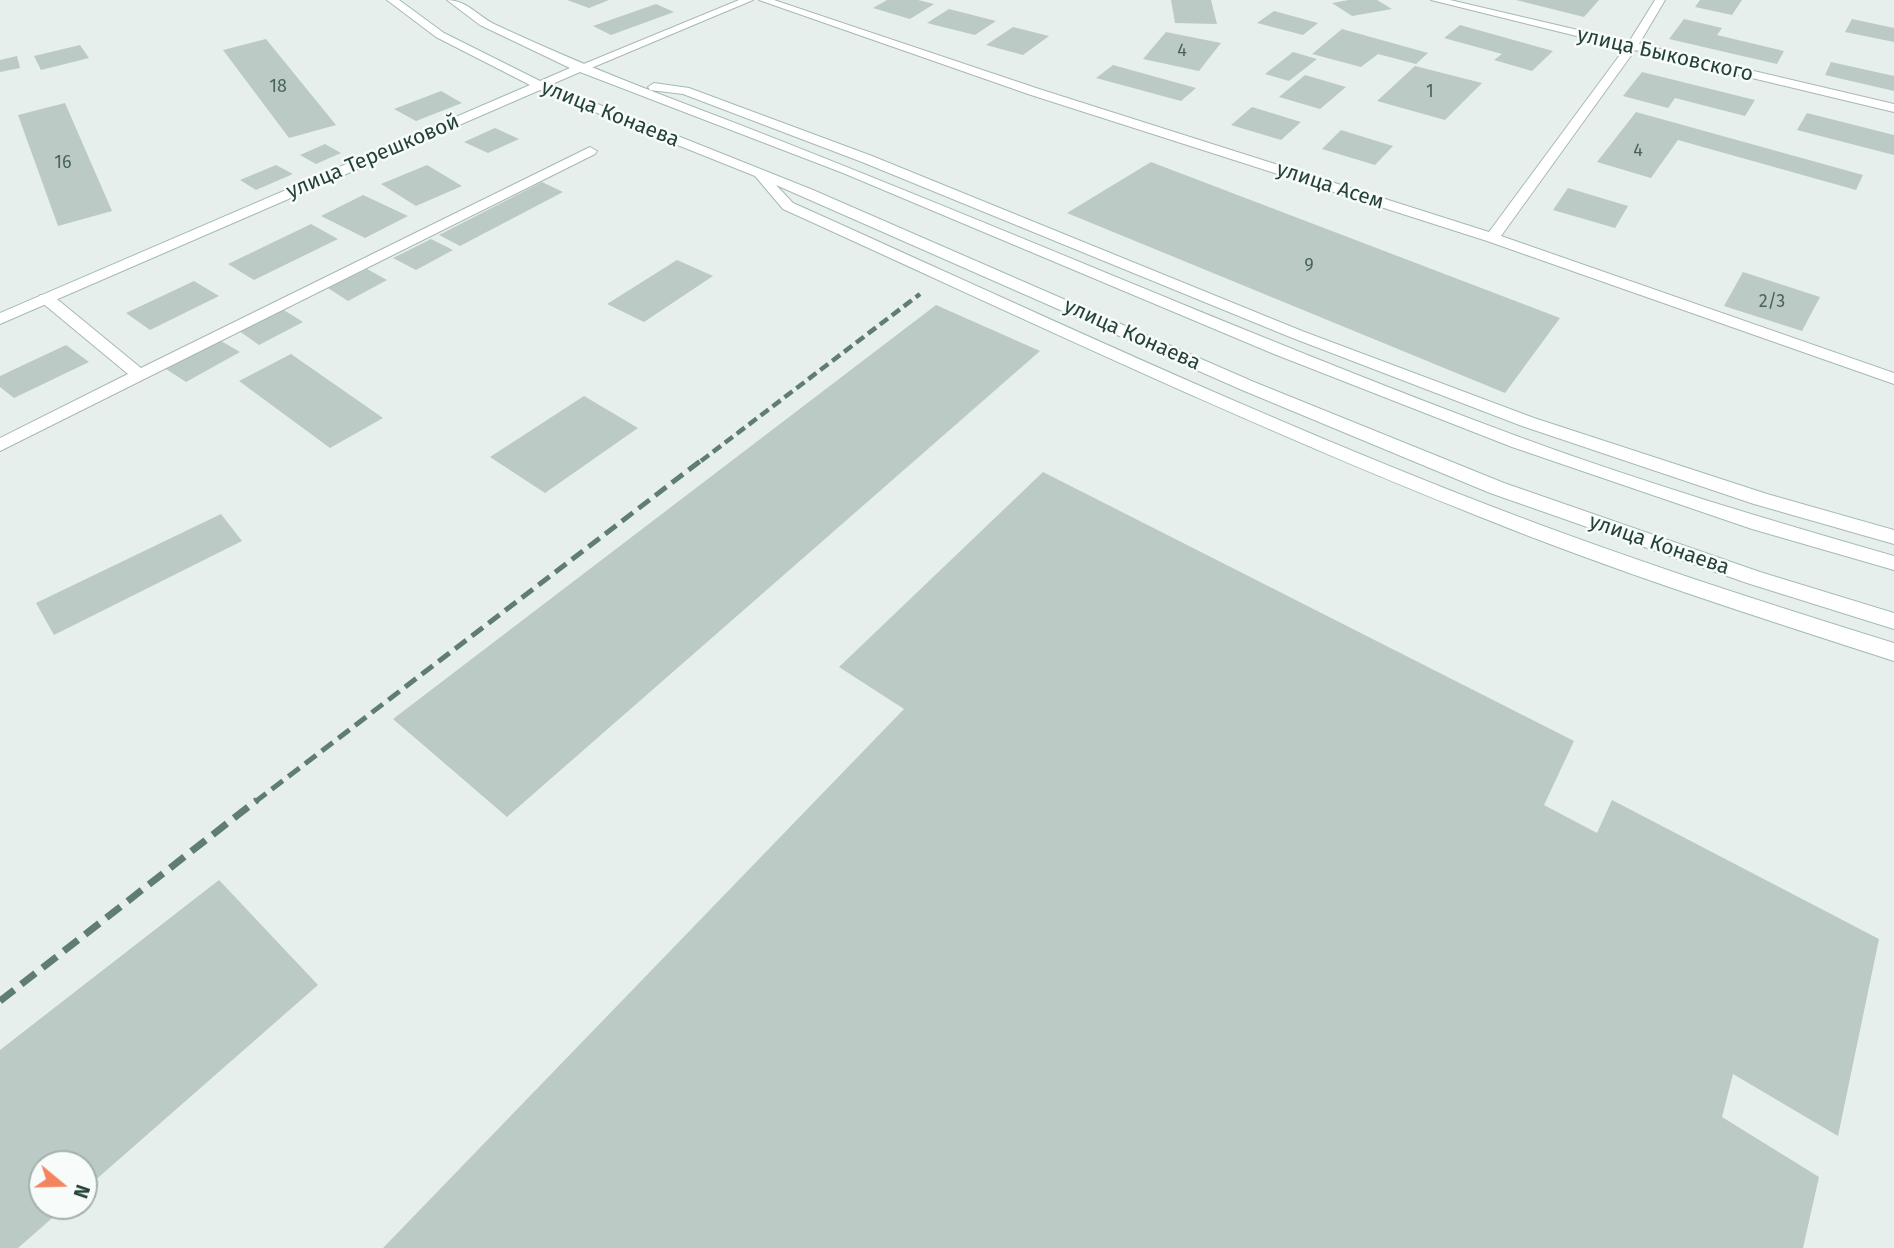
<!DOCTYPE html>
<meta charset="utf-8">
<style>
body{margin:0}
#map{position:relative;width:1894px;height:1248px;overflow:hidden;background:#e6efeb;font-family:"Fira Sans",sans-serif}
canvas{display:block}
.north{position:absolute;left:28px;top:1150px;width:70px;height:70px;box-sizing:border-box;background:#f7fbf9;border:2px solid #a3b1ad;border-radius:50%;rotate:109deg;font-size:19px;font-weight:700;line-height:28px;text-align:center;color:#24423a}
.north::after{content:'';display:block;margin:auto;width:24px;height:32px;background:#f4845f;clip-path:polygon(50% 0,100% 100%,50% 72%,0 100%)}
</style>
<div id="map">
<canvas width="1894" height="1248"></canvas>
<div class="north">N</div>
</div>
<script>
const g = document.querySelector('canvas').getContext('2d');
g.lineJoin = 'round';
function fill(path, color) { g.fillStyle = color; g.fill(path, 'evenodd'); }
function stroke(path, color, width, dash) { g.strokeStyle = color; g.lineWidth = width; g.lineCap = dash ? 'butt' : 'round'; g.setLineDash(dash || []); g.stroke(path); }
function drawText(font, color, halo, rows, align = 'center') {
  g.font = font + ' "Fira Sans",sans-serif'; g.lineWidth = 5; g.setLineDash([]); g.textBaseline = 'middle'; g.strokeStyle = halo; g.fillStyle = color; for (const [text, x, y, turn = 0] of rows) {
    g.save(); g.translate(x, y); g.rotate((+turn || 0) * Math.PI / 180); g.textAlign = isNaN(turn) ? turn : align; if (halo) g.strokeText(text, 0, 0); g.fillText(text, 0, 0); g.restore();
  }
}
const building = new Path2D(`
 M567,0H609L589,8Z
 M887,0H918L934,4L910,19L873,8Z
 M1171,0H1211L1217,24L1175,23Z
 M1349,0H1377L1392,9L1352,16L1332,3Z
 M1516,0H1599L1584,17Z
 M1700,0H1742L1732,15L1695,7Z
 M656,4L674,12L611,35L593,26Z
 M949,9L996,21L975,35L927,23Z
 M1274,11L1318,23L1303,35L1257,23Z
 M1684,19L1722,28L1717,35L1784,51L1777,64L1669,39Z
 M1852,19L1894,28V42L1845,32Z
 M1460,25L1553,51L1532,71L1494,60L1502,54L1444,38Z
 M1013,27L1049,36L1023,55L986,45Z
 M1342,29L1428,53L1416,64L1378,54L1361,67L1312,54Z
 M1166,32L1221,43L1199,71L1143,59Z
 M266,39L336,125L289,138L223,50Z
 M80,45L89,58L41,70L34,56Z
 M1293,52L1317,59L1289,81L1265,74Z
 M17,56L20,68L0,72V60Z
 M1831,62L1894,76V91L1825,75Z
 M1113,65L1196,88L1181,101L1096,78Z
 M1415,66L1482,83L1445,120L1377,101Z
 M1642,72L1755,100L1745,116L1675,98L1668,108L1623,96Z
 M1305,75L1346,87L1320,109L1279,97Z
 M441,91L462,103L416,121L394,109Z
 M65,103L112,211L58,226L18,115Z
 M1252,107L1301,122L1281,140L1231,125Z
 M1636,112L1863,175L1856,190L1678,140L1651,178L1597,162Z
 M1807,113L1894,135V155L1797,130Z
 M495,128L519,139L488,153L464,142Z
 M1341,130L1393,146L1375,165L1322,149Z
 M325,144L341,153L316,164L300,155Z
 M1151,162L1560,318L1505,393L1067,213Z
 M276,165L293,174L256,190L240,180Z
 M427,165L462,186L416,206L381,184Z
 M542,182L563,192L460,246L439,235Z
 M1568,188L1628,206L1615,228L1553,210Z
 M363,195L408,216L365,238L321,216Z
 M311,224L338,239L254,280L228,264Z
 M431,239L453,250L416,270L393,258Z
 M677,260L713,276L644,322L607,304Z
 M367,269L387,280L348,301L328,288Z
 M1743,272L1820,297L1802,331L1724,306Z
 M194,281L219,296L150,330L126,313Z
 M936,305L1040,351L507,817L393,719Z
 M279,307L303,322L259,345L235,328Z
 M216,338L240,352L186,382L163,367Z
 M66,345L89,362L14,398L0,387V376Z
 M291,354L383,418L330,448L239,381Z
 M584,396L638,428L545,493L490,457Z
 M1043,472L1574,741L1544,805L1597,833L1612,800L1879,939L1838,1136L1733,1074L1722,1117L1819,1177L1803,1248H383L904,709L839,667Z
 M221,514L242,541L54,635L36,603Z
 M219,880L318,985L84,1190V1164H42V1206H66L18,1248H0V1050Z`);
const street = new Path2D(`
 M739,0H753L584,71L574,68Z
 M759,0H774L1039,89L1489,232L1625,48L1431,0H1450L1629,42L1655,0H1665L1639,44L1894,104V112L1635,50L1501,236L1894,373V384L1487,241L1031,95Z
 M590,147L597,151L595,154L0,451V438L128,374L40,301L38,298L40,295H52L141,368Z`);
const secondary = new Path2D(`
 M387,0H399L444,33L540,81L570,68L480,25L447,0C466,0 477,15 494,24C558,54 622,80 688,105C968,211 1241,334 1522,438C1644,483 1769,520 1894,556V570L1752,529L1512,447L1274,354L843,173L580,72L550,85L813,190L1254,382L1504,483L1760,572L1894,613V629L1747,583L1490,493L1242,390L776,185L793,203C1025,307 1256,416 1493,507C1625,558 1759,601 1894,643V661C1754,616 1614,571 1478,516C1243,423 1014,314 783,209L755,176L540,90L0,324V313L530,85L436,37Z
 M654,83L689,88L872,156L1302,331L1534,418L1767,494L1894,530V544L1754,504L1522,426L1290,337L862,162L683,94L650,90L648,87Z`);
const railFar2 = new Path2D(`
 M701,461L920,294`);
const railFar1 = new Path2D(`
 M255,802L703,459`);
const rail = new Path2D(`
 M0,1001L257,800`);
const farNumbernames = [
 ["4",1182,51],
 ["18",278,87],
 ["1",1430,92],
 ["4",1638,151],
 ["16",63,163],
 ["9",1309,266],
 ["2/3",1772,302]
];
const farStreetnames = [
 ["улица Быковского",1665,55,13],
 ["улица Конаева",610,114,22],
 ["улица Терешковой",373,157,-23],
 ["улица Асем",1330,186,18],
 ["улица Конаева",1132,335,24],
 ["улица Конаева",1659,545,19]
];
fill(building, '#bbcac4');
stroke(street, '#a8b8b2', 2);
stroke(secondary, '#a4bbb3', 2);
fill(street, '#fff');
fill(secondary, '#fff');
stroke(railFar2, '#5f7d75', 4.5, [10, 5]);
stroke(railFar1, '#5f7d75', 5, [14, 7]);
stroke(rail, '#5f7d75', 7, [18, 9]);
drawText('18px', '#4a645c', null, farNumbernames);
drawText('21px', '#24423a', '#f7fbf9', farStreetnames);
</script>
